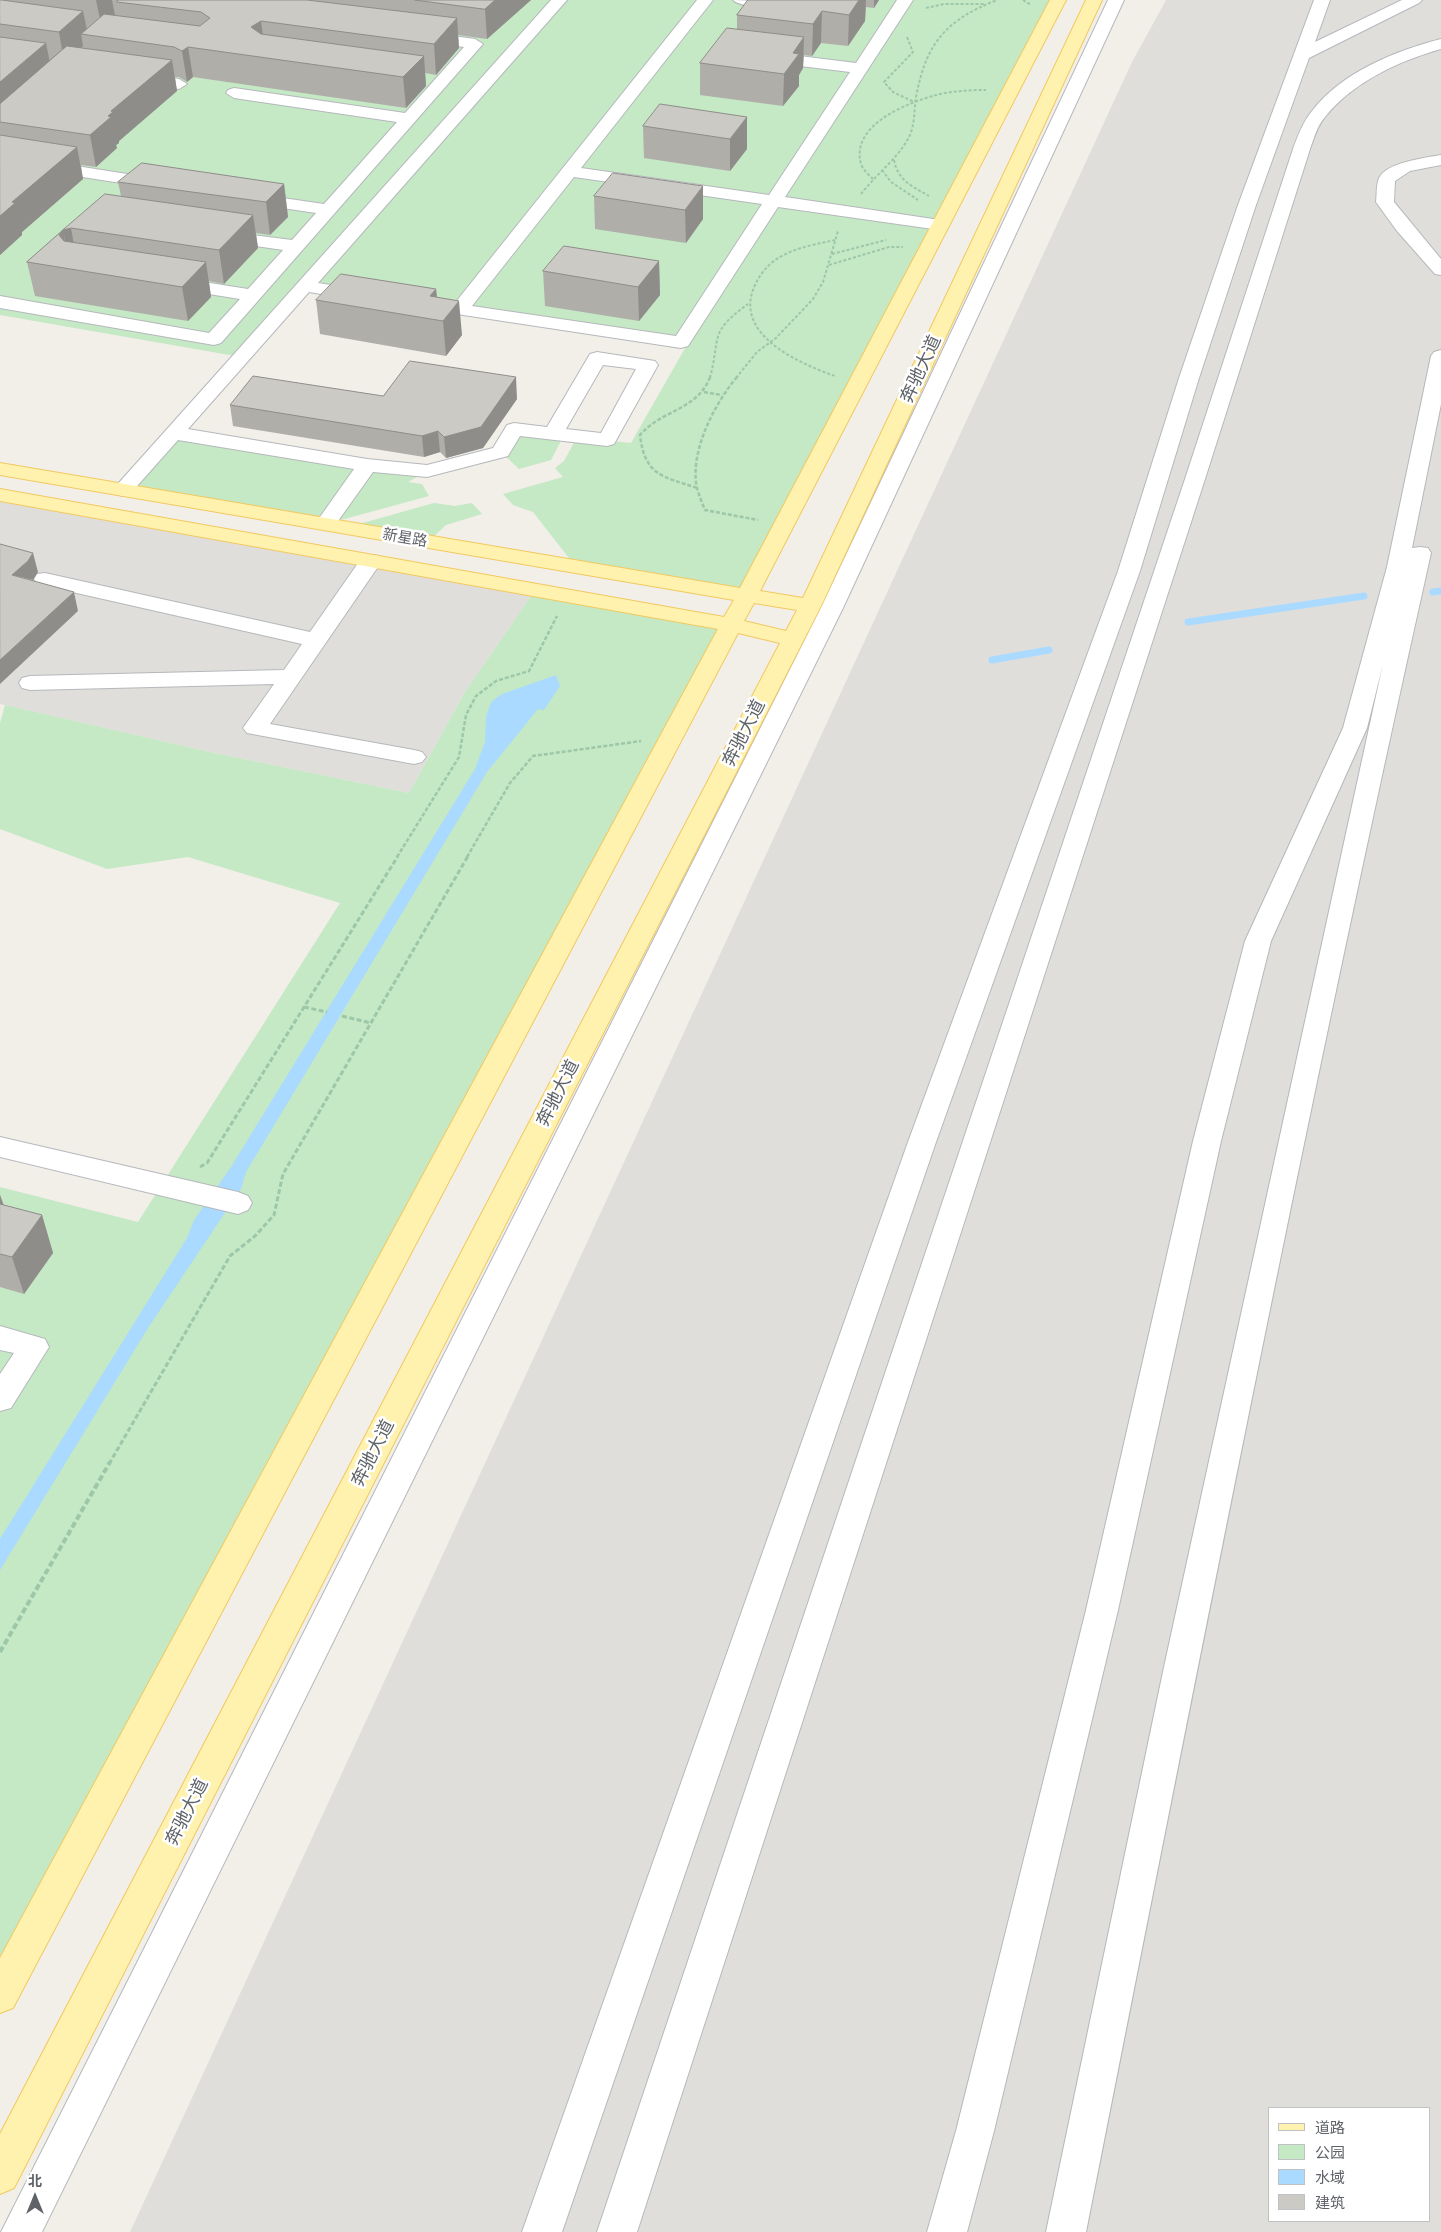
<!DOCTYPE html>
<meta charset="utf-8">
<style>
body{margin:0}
#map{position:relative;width:1441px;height:2232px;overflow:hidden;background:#f1efe8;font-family:"Alegreya Sans","Noto Sans SC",sans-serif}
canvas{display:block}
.legend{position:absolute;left:1268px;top:2107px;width:162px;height:115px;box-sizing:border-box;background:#fff;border:1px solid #bfc1c3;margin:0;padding:6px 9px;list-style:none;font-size:15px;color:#5f6368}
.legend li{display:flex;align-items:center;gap:10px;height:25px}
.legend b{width:25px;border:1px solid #bfc1c3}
.north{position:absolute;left:10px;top:2172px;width:50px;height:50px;-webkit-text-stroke:4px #fff;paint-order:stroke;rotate:0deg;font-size:14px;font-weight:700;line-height:20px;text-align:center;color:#5f6368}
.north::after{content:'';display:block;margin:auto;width:18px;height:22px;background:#5f6368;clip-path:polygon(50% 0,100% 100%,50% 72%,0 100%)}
</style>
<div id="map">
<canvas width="1441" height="2232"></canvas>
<ul class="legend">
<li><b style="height:6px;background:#fff2af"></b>道路</li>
<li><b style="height:14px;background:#c5e8c5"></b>公园</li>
<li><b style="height:14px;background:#aadaff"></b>水域</li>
<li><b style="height:14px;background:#cccac5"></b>建筑</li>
</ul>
<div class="north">北</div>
</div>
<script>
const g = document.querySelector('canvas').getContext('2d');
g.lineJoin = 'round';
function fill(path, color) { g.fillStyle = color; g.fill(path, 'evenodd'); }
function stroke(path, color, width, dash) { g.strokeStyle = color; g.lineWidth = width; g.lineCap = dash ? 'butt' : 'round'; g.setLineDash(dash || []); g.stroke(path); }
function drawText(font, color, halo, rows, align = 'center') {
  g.font = font + ' "Alegreya Sans","Noto Sans SC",sans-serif'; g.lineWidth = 5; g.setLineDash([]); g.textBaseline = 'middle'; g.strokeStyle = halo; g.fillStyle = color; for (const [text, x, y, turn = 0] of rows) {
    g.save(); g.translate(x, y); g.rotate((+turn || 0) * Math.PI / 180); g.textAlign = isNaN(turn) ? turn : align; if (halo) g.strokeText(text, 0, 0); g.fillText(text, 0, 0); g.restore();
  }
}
const industrial = new Path2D(`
 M1166,0H1441V2232H130L1132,62ZM1270,2108H1430V2221H1270Z
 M0,495L535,590L465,692L409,793L210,752L0,704Z`);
const green = new Path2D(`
 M0,0H1058L747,595L576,567L533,512L513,505L503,494L563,477L555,468L564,461L577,437L631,443L688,343L304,287L241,357L0,315Z
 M514,429L564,435L551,460L519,469L501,452Z
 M173,433L427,471L408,482L422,484L429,496L326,524L123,490Z
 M434,503L455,506L472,503L482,514L446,525L428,542L345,528Z
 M535,590L731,625L0,1995V1187L138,1222L340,903L188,857L107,869L0,829V723L5,705L210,752L409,793L465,692Z`);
const water = new Path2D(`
 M556,675L560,686L544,710L538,709L487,772L246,1172L241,1189L148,1328L0,1570V1539L187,1238L194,1220L231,1167L475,769L485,742L486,717L491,702L502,694Z`);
const stream = new Path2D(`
 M1433,592L1441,591
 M1188,622L1364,596
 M992,660L1049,650`);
const pathFar3 = new Path2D(`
 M1023,0L1031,5
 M926,8L944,4H984
 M907,37L913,52L884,82L893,92L914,102
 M894,160C898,181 912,186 929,196
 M882,170L891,182L918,200
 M873,179C869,175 863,170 861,164C850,125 907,103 936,95C952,91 969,90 986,90
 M861,194C876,174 899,158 910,135C915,123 914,109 916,97C926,43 946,20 997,0
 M835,240C817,244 797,247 780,257C769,263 760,274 755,285C732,334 798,363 835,376
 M832,254L886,240
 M829,265L889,247H903
 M710,378C721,336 708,333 748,304
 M736,378L757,352L776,338L813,299L823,282L838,231`);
const pathFar2 = new Path2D(`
 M737,377C715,403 689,452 697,488C699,495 702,503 705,510L758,520
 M704,392L722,395
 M697,488C662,476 645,476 640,435C661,410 698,410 710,377
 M397,857L459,757L466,715L476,696L496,681L529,671L557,616
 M467,857L510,783L533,756L641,741`);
const pathFar1 = new Path2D(`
 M304,1007L327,1012
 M342,1016L371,1023
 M200,1167L207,1163L398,856
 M109,1464L230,1256L255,1236L274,1215L283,1174L468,856`);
const path = new Path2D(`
 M0,1652L110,1462`);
const minor = new Path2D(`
 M551,0H567L318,283L369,291L371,295L369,299L362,301L309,292L188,429L367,459L427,465L493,448L507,425L514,423L547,427L590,354L597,352L655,361L658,365L614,444L607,446L520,436L508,456L427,477L373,472L333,528L326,530L319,528L315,524L354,469L178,440L130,494L123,496L116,494L113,490L116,486ZM603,365L636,369L601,433L566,429Z
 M697,0H713L581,168L769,195L850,72L767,62L759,57L761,54L767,52L856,63L897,0H913L785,197L940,220L946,221L949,225L946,229L940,230L778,207L688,346L681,348L417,308L415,304L417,300L424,298L455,303ZM574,177L762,204L676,336L472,306Z
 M733,0L789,2L792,5C786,12 739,7 733,0Z
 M1108,0H1124L843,608L42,2232H1L821,608Z
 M1314,0H1330L1315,42L1402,0H1422L1419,3L1309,58L1256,205L1199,378L1140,571L936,1142L562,2232H522L908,1142L1118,571L1179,378L1238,205Z
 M423,32L475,39L483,44L221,343L214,345L0,308V296L209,333L240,299L165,287L163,283L165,279L172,277L248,289L283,250L215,240L212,236L215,232L221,231L292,240L316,213L242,202L239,198L242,194L248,193L324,204L397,122L234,98L226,93L228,90L234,88L405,113L464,47L417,40L415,37Z
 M1441,39V49C1399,61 1353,82 1325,117C1317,126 1314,138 1310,149L1205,479L637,2232H597L1185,479L1293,149C1298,135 1303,122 1312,111C1342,72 1395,51 1441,39Z
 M138,73L179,79L187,84L179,89L132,81L130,78L132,75Z
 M0,154L159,179L165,180L168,184L165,188L159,189L0,164Z
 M1441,155V165L1410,171L1395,181L1394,202L1441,259V275L1435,274L1397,231L1376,202C1377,195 1376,185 1379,178C1387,162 1425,158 1441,155Z
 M1441,350V404L1412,548L1420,547L1428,548L1431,553C1306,1111 1197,1672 1086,2232H1046L1164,1667L1383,664L1367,728L1271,941L1221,1141L1118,1610L994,2131L967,2232H927L956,2131L1086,1610L1193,1141L1245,941L1343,728L1387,567L1431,356L1434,352Z
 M371,555L379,556L382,561L270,724L414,750L422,752L426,757L422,762L414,764L247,733L243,728L274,684L30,690L22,688L19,683L22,678L30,676L284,670L302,644L37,584L34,579L37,574L45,573L310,632L363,556Z
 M0,1137L238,1192L248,1196L252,1203L248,1210L238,1214L0,1157Z
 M0,1326L45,1339L49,1347L11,1408L0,1411V1374L14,1353L0,1350Z`);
const major = new Path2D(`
 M1050,0H1066L760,591L803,598L1086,0H1102L821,606L14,2188L0,2194V2134L780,643L738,633L13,2008L0,2013V1958L718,629L0,501V489L724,617L734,600L0,475V463L740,588ZM754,603L797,610L786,631L744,621Z`);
const wall = new Path2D(`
 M0,0H531L487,39L458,35L459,48L436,75L425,73L426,86L406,108L193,77L187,82L179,77H175L177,91L119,141V143L116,145L117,148L96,167L81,165L83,179L22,232V235L0,255Z
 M748,0H879L874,8L866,7L865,21L848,46L821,43L812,56L804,55L803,68L799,75V86L783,106L700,95V63L737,29V15Z
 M747,117V149L730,171L644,158L643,126Z
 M118,182L284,184L288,217L270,235L256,233L258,248L224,284L209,281L211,297L188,321L35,296L27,262L63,230L65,241L63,230L121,196Z
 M703,186V219L686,243L595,229L594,196Z
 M659,261L660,295L639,321L545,306L543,271Z
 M436,289L437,297L462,335L446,356L320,334L316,300Z
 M383,396L517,399L483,448L446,458L440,452L424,457L233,426L230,405Z
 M0,1195L4,1205L42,1215L53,1253L24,1294L0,1287Z`);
const shadedWall = new Path2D(`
 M96,0H112L116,21L102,29Z
 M495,0H531L487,39L485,9Z
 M859,0H866L865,21L848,46L849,15Z
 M874,0H879L874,8Z
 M83,11L88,35L81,34L83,46L64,62L59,32Z
 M822,11L821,43L812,56L813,24Z
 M457,18L459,48L436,75L434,44Z
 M261,21L265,51L251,27Z
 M804,37L803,68L799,75V86L783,106L784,74L793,53Z
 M46,43L52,73L0,118V82Z
 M188,47L193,77L187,82L182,51Z
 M424,56L426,86L406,108L403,77Z
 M172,60L177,91L119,141V143L116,145L117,148L96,167L90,135L108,116L111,111Z
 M747,117V149L730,171V139Z
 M77,147L83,179L22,232V235L0,255V216L12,202Z
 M284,184L288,217L270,235L266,202Z
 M703,186V219L686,243L685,210Z
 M253,215L258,248L224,284L219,250Z
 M71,228L77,262L70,264L63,230Z
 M63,230L69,264L66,269L59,235Z
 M659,261L660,295L639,321L638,287Z
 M206,262L211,297L188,321L182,287Z
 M436,289L439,321L430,296Z
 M459,301L462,335L446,356L443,321Z
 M516,377L517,399L483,448L446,458L444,437Z
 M438,431L440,452L424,457L422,436Z
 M33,553L38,572L33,580L12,575Z
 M74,592L78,611L0,684V660Z
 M0,1195L12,1232L0,1219Z
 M42,1215L53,1253L24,1294L12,1257Z`);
const building = new Path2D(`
 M0,0H2L83,11L59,32L0,24Z
 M118,0H307L457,18L434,44L261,21L251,27L261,34L424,56L403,77L188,47L182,51L174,47L81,34L104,14L200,26L210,18L201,12L117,2Z
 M415,0H495L485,9Z
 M748,0H859L849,15L822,11L813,24L737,15Z
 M727,28L804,37L793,53L799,54L784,74L700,63Z
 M0,37L46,43L0,82Z
 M67,46L172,60L111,111L113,112L108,116L111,117L90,135L0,122V104Z
 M660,104L747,117L730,139L643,126Z
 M0,135L77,147L12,202L15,203L0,216Z
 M142,163L284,184L266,202L118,182Z
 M613,173L703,186L685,210L594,196Z
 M105,194L253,215L219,250L71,228L63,230Z
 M63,230L59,235L64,241L206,262L182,287L27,262Z
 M564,246L659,261L638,287L543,271Z
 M341,274L436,289L430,296L459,301L443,321L316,300Z
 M410,361L516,377L481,427L444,437L438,431L422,436L230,405L253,376L383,396Z
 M0,544L33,553L28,561L12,575L74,592L0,660Z
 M0,1204L42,1215L12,1257L0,1254Z`);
const farStreetnames = [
 ["新星路",405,538,10]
];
const streetNames = [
 ["奔驰大道",921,369,-65],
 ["奔驰大道",744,733,-63],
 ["奔驰大道",558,1093,-63],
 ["奔驰大道",373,1453,-63],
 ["奔驰大道",187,1812,-63]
];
fill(industrial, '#e0deda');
fill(green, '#c5e8c5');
fill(water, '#aadaff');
stroke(stream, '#aadaff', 7);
stroke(minor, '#b5b8bc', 2);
stroke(major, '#f2c960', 2);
stroke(pathFar3, '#9cc7a9', 2, [3, 2]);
stroke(pathFar2, '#9cc7a9', 2.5, [4, 2]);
stroke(pathFar1, '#9cc7a9', 3, [5, 2.5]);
stroke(path, '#9cc7a9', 4, [6, 3]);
fill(minor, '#fff');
fill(major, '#fff2af');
fill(wall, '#afaea9');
fill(shadedWall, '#8f8d8a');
fill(building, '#cccac5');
stroke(building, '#8f8d8a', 1);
drawText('15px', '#5f6368', '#fff', farStreetnames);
drawText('18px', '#5f6368', '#fff', streetNames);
</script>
